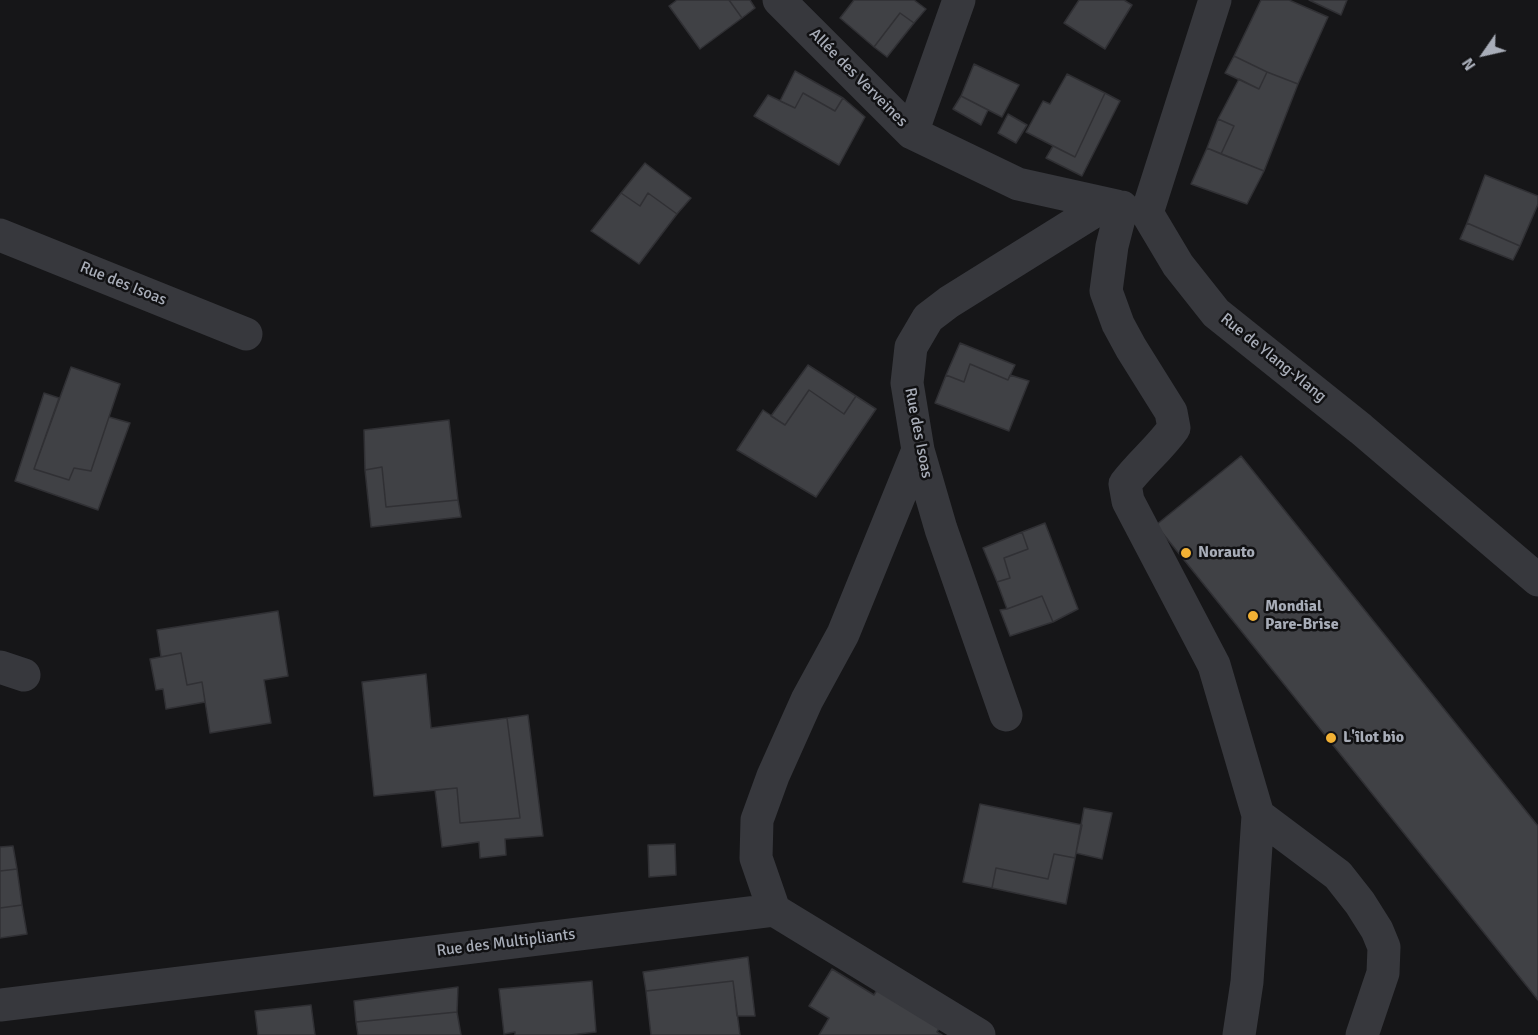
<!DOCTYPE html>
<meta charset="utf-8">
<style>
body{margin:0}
#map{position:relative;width:1538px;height:1035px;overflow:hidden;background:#161618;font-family:Signika,sans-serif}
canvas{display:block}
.north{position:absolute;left:1454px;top:24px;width:60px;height:60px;-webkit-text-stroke:4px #111113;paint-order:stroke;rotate:236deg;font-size:16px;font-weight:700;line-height:24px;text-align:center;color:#a8adb8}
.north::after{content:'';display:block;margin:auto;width:21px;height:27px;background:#a8adb8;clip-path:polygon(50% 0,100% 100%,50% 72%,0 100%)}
</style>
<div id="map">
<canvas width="1538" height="1035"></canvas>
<div class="north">N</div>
</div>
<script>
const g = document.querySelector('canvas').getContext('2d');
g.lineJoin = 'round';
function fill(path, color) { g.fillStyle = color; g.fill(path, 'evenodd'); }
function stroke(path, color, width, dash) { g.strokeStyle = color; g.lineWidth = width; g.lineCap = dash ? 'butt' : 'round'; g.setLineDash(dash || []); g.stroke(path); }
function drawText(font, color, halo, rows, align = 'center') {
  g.font = font + ' Signika,sans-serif'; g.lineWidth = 5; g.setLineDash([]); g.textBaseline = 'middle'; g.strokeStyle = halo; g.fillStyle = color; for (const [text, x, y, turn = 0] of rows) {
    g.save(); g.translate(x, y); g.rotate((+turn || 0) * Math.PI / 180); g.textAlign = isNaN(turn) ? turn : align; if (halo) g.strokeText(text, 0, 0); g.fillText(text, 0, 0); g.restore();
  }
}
const building = new Path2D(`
 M677,0H729L742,18L700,49L669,6Z
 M729,0H750L755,8L742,18Z
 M854,0H914L926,9L914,23L900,13L874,47L840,18Z
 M1079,0H1124L1132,5L1105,49L1064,23Z
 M1261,0H1289L1328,17L1298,84L1267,72L1234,56Z
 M1309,0H1347L1341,15Z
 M900,13L914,23L887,57L874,47Z
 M1234,56L1267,72L1259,89L1225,73Z
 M974,64L1019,85L1002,117L961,96Z
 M795,71L843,98L835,111L803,93L795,108L780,101Z
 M1267,72L1298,84L1264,171L1221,154L1234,126L1218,119L1239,79L1259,89Z
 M1067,74L1105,93L1075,157L1026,132L1043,101L1050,104Z
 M803,93L835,111L843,98L865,117L839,165L754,116L768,95L795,108Z
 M1105,93L1120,101L1082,176L1046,158L1053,146L1075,157Z
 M961,96L988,110L981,125L953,109Z
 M1008,114L1027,125L1016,143L998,133Z
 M1218,119L1234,126L1221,154L1207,148Z
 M1207,148L1264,171L1247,204L1191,184Z
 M645,163L691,198L677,214L648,193L640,206L621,193Z
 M1485,175L1538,196V204L1520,246L1467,223Z
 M621,193L640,206L648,193L677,214L639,264L591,231Z
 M1467,223L1520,246L1513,260L1460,239Z
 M960,343L1015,365L1008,380L970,364L964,382L946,375Z
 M970,364L1008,380L1010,375L1029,381L1009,431L935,403L946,375L964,382Z
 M808,365L856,396L844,414L809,390L785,425L771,416Z
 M71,367L120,384L91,471L74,468L69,480L34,469Z
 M809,390L844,414L856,396L876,409L816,497L737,450L763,410L785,425Z
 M44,393L59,398L34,469L69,480L74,468L91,471L109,417L130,423L98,510L15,481Z
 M449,420L458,500L386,507L382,467L365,470L364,430Z
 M1241,456L1538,826V1000L1156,525Z
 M382,467L386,507L458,500L461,517L371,527L365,470Z
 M1045,523L1078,609L1053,622L1042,596L1007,609L997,582L1010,578L1004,558L1028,549L1022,532Z
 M1022,532L1028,549L1004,558L1010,578L997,582L983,548Z
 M1042,596L1053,622L1010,636L1000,610L1007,609Z
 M278,611L288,676L264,680L271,723L210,733L202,682L187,685L181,653L161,657L157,630Z
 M181,653L187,685L202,682L205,702L166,709L163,689L156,690L150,659Z
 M426,674L431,728L507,718L520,818L460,823L457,788L374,796L362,682Z
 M528,715L543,836L505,839L506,855L480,858L479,842L442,847L435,790L457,788L460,823L520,818L507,718Z
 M980,804L1082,825L1075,858L1054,854L1048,879L996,868L992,888L963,882Z
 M1084,808L1112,813L1102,859L1076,853Z
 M675,844L676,875L649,877L648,845Z
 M13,846L17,869L0,871V847Z
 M1054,854L1075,858L1066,904L992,888L996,868L1048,879Z
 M17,869L22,905L0,908V871Z
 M22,905L27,934L0,938V908Z
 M748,957L755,1016H737L733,981L646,991L643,972Z
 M832,969L874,995L881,983L944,1020L937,1032L942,1035H819L829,1018L809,1006Z
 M592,981L596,1032L570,1035H515V1032L504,1034L499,989Z
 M733,981L740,1035H651L646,991Z
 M458,987L457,1012L356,1022L354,1001Z
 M311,1005L315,1035H258L255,1011Z
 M457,1012L461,1035H358L356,1022Z`);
const minor = new Path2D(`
 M779,0L912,133L1018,184L1117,206
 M1215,0L1147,213L1178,265L1216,313L1361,429L1538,580
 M912,133L959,0
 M1122,207L1112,246L1106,291L1118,324L1131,348L1171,412L1174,428C1160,448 1140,464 1125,484L1128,501L1214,665L1258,815L1247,982L1239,1035
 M0,235L246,334
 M0,667L24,675
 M1006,715L941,529L918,450L907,383L911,347L928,318L949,302L1106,204
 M1258,815L1338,875L1360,903L1377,930L1384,947L1383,973L1362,1035
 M774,910L756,858L757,820L773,776L807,700L843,634L918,450
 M0,1005L774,910L979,1035`);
const markers = [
 [1186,553,6,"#f2b134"],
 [1253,616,6,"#f2b134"],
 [1331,738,6,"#f2b134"]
];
const streetNames = [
 ["Allée des Verveines",858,78,45],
 ["Rue des Isoas",123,284,22],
 ["Rue de Ylang-Ylang",1273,358,39],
 ["Rue des Isoas",918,433,79],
 ["Rue des Multipliants",506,943,-7]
];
const poiNames = [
 ["Norauto",1198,553],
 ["Mondial",1265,607],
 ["Pare-Brise",1265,625],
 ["L'îlot bio",1343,738]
];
fill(building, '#404145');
stroke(building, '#303034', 1.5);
stroke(minor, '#37383d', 33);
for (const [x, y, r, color] of markers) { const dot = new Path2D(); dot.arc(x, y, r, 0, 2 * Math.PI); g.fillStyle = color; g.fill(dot); stroke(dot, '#111113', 2); }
drawText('16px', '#a8adb8', '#111113', streetNames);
drawText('bold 16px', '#a8adb8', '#111113', poiNames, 'left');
</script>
